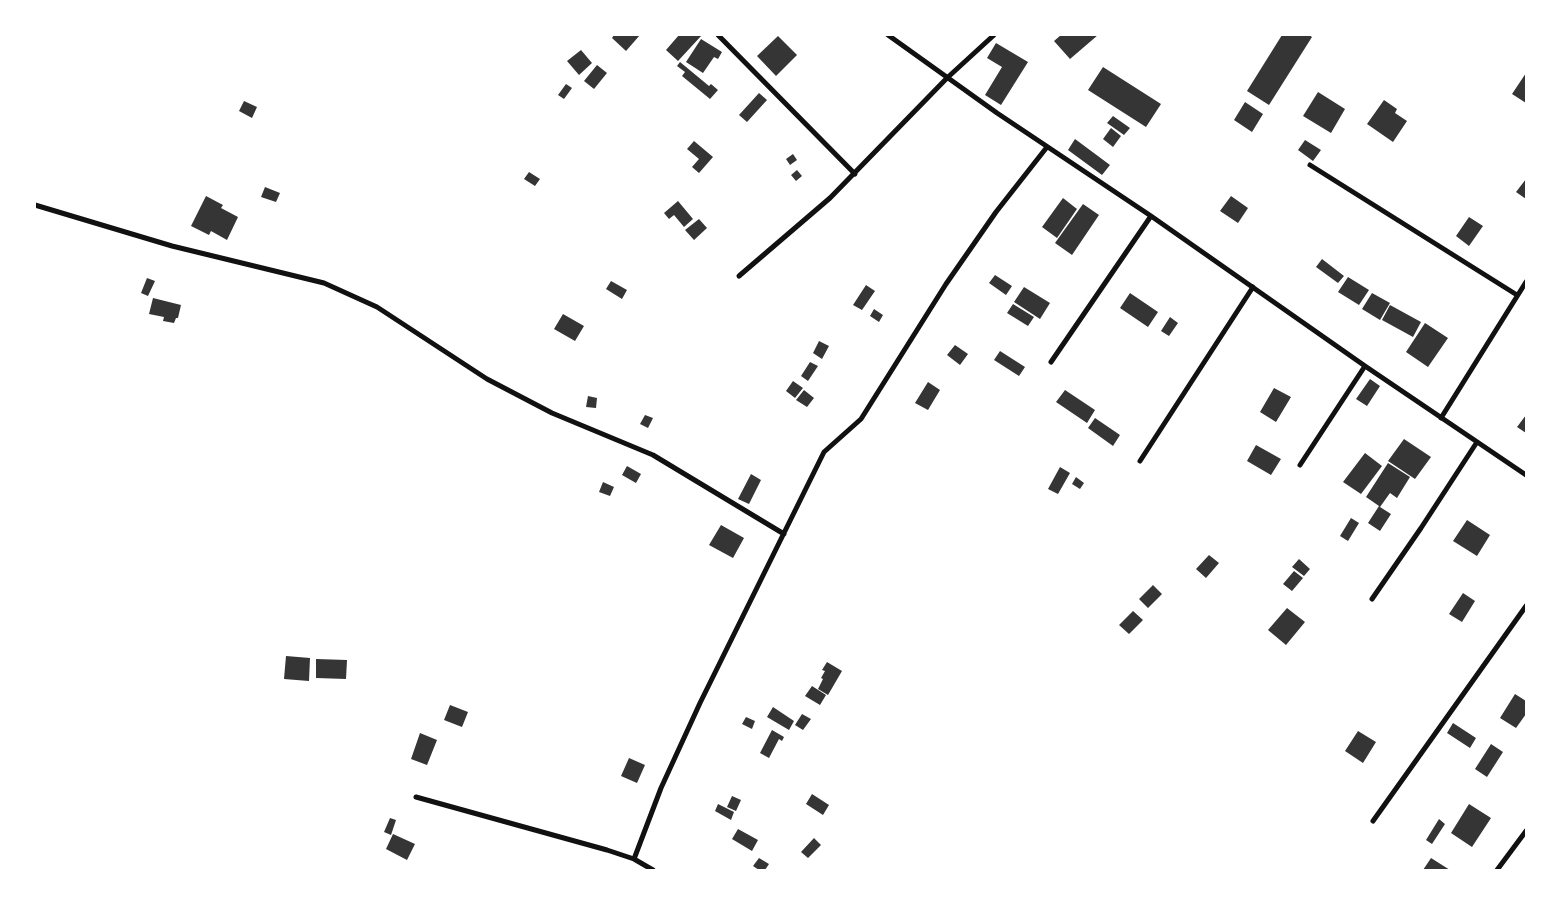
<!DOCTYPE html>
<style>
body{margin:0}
#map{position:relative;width:1561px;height:905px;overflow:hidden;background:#fff;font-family:Figtree,sans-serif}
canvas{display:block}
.frame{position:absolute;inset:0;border:36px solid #fff;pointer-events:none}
</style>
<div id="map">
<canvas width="1561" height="905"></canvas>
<div class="frame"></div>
</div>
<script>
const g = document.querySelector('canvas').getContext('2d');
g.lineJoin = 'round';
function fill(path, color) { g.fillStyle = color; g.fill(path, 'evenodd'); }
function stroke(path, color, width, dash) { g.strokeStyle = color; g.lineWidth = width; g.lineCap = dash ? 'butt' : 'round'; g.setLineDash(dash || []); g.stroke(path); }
const building = new Path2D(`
 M614,35H640L626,51L612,38Z
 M679,35H702L678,61L666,50Z
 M1061,35H1098L1070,59L1054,41Z
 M1282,35H1309L1312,37L1269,105L1247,91Z
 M778,36L797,55L776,76L757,56Z
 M701,39L722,52L718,59L714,57L703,73L686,62Z
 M996,43L1028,62L1001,105L985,95L1002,67L987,58Z
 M581,50L592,63L579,75L567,61Z
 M680,62L709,86L711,84L718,90L710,99L682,76L685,72L677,66Z
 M597,65L607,73L594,89L584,81Z
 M1103,67L1161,104L1146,127L1088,90Z
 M1526,73V103L1512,94Z
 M566,84L572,88L564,99L558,95Z
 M1318,92L1345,109L1331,133L1303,116Z
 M759,93L767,100L747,122L739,115Z
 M1384,100L1397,109L1395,113L1407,121L1393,142L1367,124Z
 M244,101L257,107L252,118L239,111Z
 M1245,102L1263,114L1252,132L1234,120Z
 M1113,116L1130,128L1124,135L1107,123Z
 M1111,128L1121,136L1113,147L1103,139Z
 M1075,139L1110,165L1102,175L1068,150Z
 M1305,140L1321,150L1313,161L1298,150Z
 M694,141L713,157L699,173L692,167L699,159L687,149Z
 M793,154L797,160L790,165L786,159Z
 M797,170L802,176L796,181L791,175Z
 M529,172L540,179L535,186L524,179Z
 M1526,179V199L1516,192Z
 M265,187L280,193L276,202L261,197Z
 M206,196L223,205L221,208L238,217L227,240L211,231L209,235L191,226Z
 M1231,196L1248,208L1238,223L1220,211Z
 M1063,198L1077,209L1057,238L1042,227Z
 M678,201L693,219L684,227L674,215L669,219L664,213Z
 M1083,204L1099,215L1072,255L1055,243Z
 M1469,217L1483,226L1469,246L1456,236Z
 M699,219L707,228L694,240L685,230Z
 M1322,259L1344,276L1338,283L1316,267Z
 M995,275L1012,286L1006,295L989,283Z
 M1348,277L1369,290L1359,305L1338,292Z
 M147,278L155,281L148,296L141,293Z
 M611,281L627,290L622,299L606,289Z
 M866,285L875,291L862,310L853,305Z
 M1024,287L1050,303L1040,319L1014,302Z
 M1130,293L1158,312L1148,327L1120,308Z
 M1372,293L1390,303L1380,320L1362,309Z
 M153,298L181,305L178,318H176L174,323L163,321L164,317L149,314Z
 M1013,304L1034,317L1028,326L1007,313Z
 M1390,305L1421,322L1413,337L1382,320Z
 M874,309L883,315L879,322L870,316Z
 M563,314L584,326L575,341L554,329Z
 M1170,317L1178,323L1169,336L1161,331Z
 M1425,323L1448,338L1428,367L1406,352Z
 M819,341L829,346L822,359L813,353Z
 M955,345L968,354L960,365L947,355Z
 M1000,351L1025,367L1019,376L994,360Z
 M810,362L818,366L808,381L801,376Z
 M1370,379L1380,386L1367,406L1356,399Z
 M793,381L803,388L795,398L786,391Z
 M928,382L940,390L928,410L915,403Z
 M1274,388L1291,397L1276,422L1260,412Z
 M804,390L814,398L807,407L796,400Z
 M1065,390L1095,410L1087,423L1056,402Z
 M588,396L597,398L596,408L586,407Z
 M645,415L653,418L648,428L640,424Z
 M1526,415V433L1517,427Z
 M1095,418L1120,435L1113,446L1088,428Z
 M1404,439L1431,457L1415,479L1388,461Z
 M1256,445L1281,459L1271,475L1247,461Z
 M1365,453L1382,466L1361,494L1343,482Z
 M1388,463L1410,477L1397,498L1390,493L1380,507L1391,514L1380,531L1368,523L1379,506L1366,497Z
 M627,466L641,474L636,483L622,475Z
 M1060,467L1070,473L1058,494L1048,489Z
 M751,474L761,480L749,504L738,499Z
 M1076,477L1084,483L1080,489L1072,484Z
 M603,482L614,487L610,496L599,492Z
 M1351,518L1359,523L1348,541L1340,536Z
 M1467,520L1490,535L1477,556L1453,541Z
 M721,525L744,538L733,558L709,545Z
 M1209,555L1219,563L1206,578L1196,569Z
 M1299,559L1310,569L1304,576L1292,567Z
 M1294,571L1303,578L1292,591L1283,584Z
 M1153,585L1162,594L1148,608L1139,599Z
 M1463,593L1475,601L1462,622L1449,614Z
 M1287,608L1305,622L1286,645L1268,630Z
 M1133,611L1143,620L1129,634L1119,625Z
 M286,656L310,658L309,681L284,679Z
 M316,659L347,660L346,679L316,678Z
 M827,662L842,671L828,695L818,689L823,679L821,678L825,671L822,670Z
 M812,686L826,695L820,705L805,696Z
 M1515,694L1526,701V714L1516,728L1500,718Z
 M450,705L468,712L462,727L444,720Z
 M773,707L794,721L789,730L767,717Z
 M802,714L811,719L803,730L795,725Z
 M746,717L755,721L752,729L742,724Z
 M1453,723L1476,738L1470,748L1447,733Z
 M772,730L784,737L782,741L779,739L769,758L760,753Z
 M1358,731L1376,742L1363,763L1345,751Z
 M420,733L437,740L427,765L411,759Z
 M1491,744L1503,752L1487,777L1475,769Z
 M629,758L645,765L637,783L621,776Z
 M812,794L829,805L823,815L806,804Z
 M732,796L741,800L736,811L727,807Z
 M718,804L734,812L731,820L715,811Z
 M1469,804L1491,818L1472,847L1451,833Z
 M390,818L396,820L391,835L384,832Z
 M1439,819L1445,824L1432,844L1426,840Z
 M738,829L758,840L752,851L732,839Z
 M393,834L415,844L407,860L386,849Z
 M814,838L821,845L808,858L801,852Z
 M759,858L769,864L765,870H759L753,866Z
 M1431,858L1450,870H1423Z`);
const minor = new Path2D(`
 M718,35L855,174
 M888,35L997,113L1151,216L1365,366L1526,475
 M1310,165L1517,295
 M35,205L172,246L324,283L377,307L487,379L552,413L653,455L784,534
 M739,276L830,198L947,78L994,35
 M1051,362L1151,216
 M1441,418L1526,282
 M1140,461L1253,287
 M1300,465L1365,366
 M1372,599L1421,528L1477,442
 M416,797L607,850L634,859L653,870
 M1373,821L1526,606
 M634,859L661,788L700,703L824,452L861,419L946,284L996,212L1047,147
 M1497,870L1526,831`);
fill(building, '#353535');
stroke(minor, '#111', 5);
</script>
